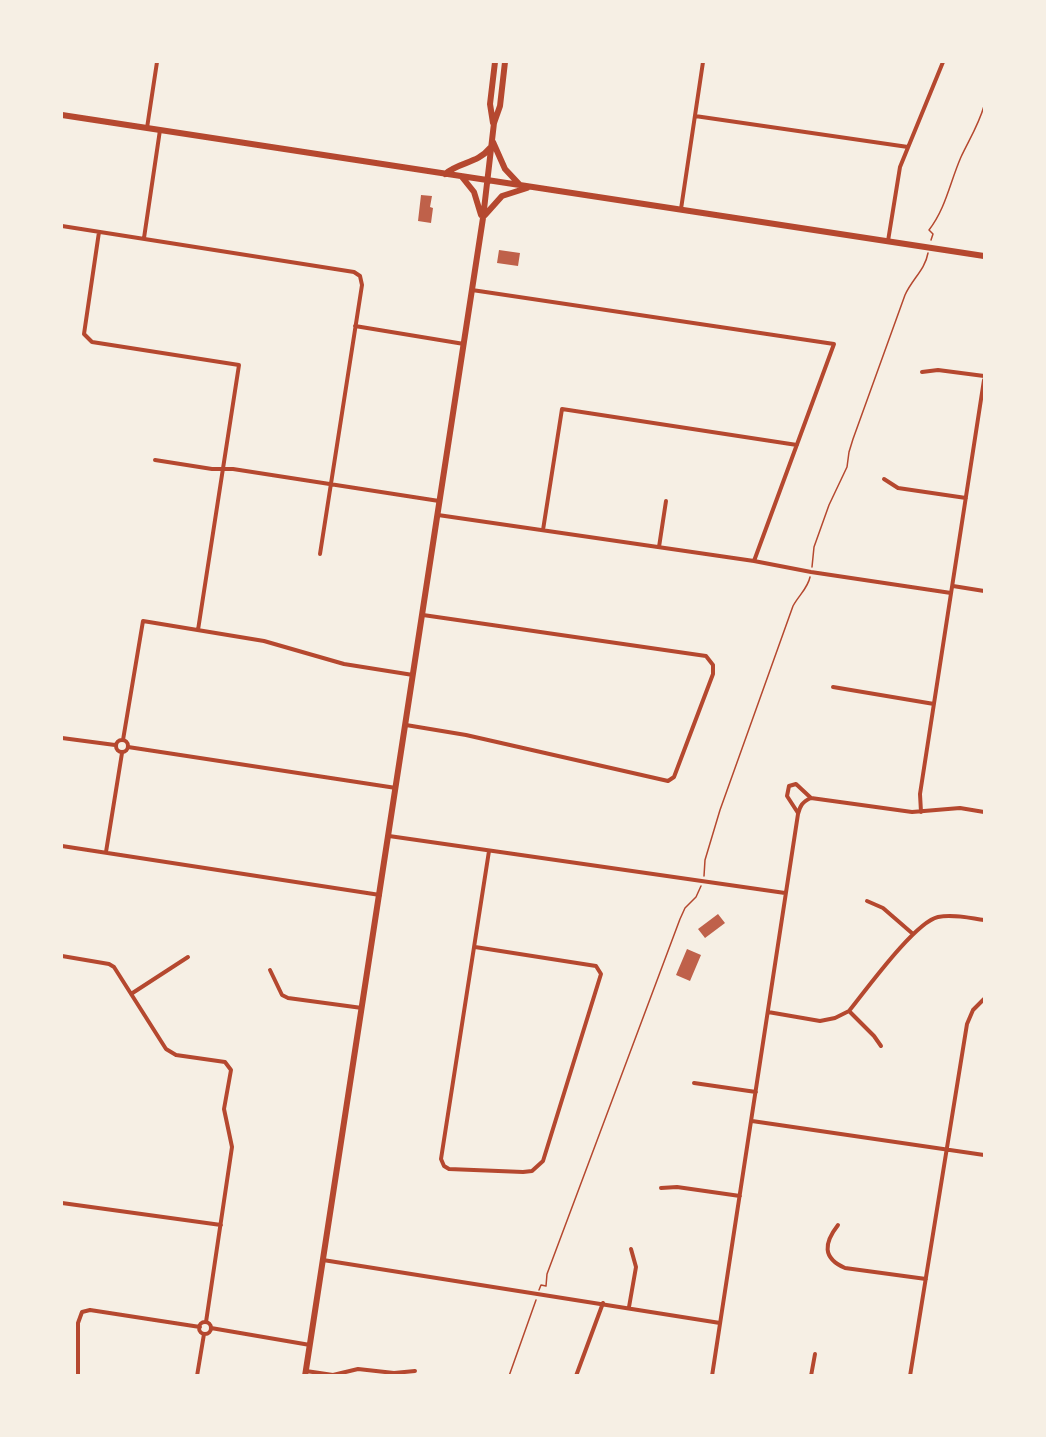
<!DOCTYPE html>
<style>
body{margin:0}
#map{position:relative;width:1046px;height:1437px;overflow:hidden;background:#f6efe4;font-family:"Archivo Narrow",sans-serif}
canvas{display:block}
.frame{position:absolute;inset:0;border:63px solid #f6efe4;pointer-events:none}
</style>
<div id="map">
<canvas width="1046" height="1437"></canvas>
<div class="frame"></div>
</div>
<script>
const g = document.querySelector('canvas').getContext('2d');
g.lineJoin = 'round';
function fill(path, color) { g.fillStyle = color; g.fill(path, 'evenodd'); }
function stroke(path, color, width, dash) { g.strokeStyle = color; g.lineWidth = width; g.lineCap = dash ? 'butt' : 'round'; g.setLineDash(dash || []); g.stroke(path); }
const building = new Path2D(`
 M421,195L432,196L430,207L433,208L431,223L418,221Z
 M499,250L520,253L518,266L497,263Z
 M718,914L725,923L705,938L698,929Z
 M687,949L701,955L690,981L676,975Z`);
const path = new Path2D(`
 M931,240L933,234L929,230C946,208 950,182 961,157C969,140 979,124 984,106
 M812,567L814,547L829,505L847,467L849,452L853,439L905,295C912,279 925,270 928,253
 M704,876L705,860L720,810L793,606C799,595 808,588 810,577
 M539,1290L541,1285L546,1286L547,1274L680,919L685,908L696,897L701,886
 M509,1376L536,1300`);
const minor = new Path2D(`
 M695,116L908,147
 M147,128L157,62
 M681,209L703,62
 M62,226L354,272L360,276L362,285L320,554
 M99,232L84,334L92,342L239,365L198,630
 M144,238L160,130
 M888,241L900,167L943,62
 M472,290L834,344L754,561
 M355,326L464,344
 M922,372L938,370L984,376
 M155,460L212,469H233L439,501
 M884,479L898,488L966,498
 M438,515L754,561L811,572L951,593
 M543,530L562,409L797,445
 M659,547L666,501
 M953,586L984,591
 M833,687L934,704
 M406,725L466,735L668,781L674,777L713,674V665L706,656L423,615
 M62,738L115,745
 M116 746a6 6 0 1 1 12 0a6 6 0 1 1-12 0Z
 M123,740L143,621L264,641L344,664L413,675
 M128,747L396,788
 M811,798L912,812L960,808L984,812
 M921,812L920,794L984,380
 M798,813L787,796L789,786L796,784L811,798
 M389,836L785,893
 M62,846L380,895
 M106,852L122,753
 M867,901L883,908L913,934
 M475,947L596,966L601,974L543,1161L532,1171L523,1172L449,1169L444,1166L441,1159L489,851
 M62,956L109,964L114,967L166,1049L176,1055L225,1062L231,1070L224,1109L232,1147L206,1322
 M270,970L282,995L288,998L362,1008
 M131,994L188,957
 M849,1011L874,1036L881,1046
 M768,1012L820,1021L835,1018L849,1011C866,990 915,922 938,917C953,914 969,918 984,920
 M694,1083L756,1092
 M752,1121L984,1155
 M661,1188L677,1187L740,1196
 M62,1203L221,1225
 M838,1225C824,1243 822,1258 845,1268L926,1279
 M323,1260L720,1323
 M629,1307L636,1267L631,1249
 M199 1328a6 6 0 1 1 12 0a6 6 0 1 1-12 0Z
 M211,1328L310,1345
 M306,1371L333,1375L358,1369L394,1373L415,1371
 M78,1376V1323L82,1312L90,1310L200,1327
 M197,1376L204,1334
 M576,1376L603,1303
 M712,1376L798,814C800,806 802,802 811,798
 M811,1376L815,1354
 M910,1376L967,1024L973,1010L984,999`);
const primary = new Path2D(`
 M62,115L984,256
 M493,123L490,104L495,62
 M493,142L505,169L520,185
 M445,174C461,161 477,164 490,148
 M462,177L474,192L481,215
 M485,215L502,196L527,188
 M305,1376L483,218L494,123L500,106L505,62`);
fill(building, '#bf614a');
stroke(path, '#b5482f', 1.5);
stroke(minor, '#b5482f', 4);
stroke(primary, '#b5482f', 6);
</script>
